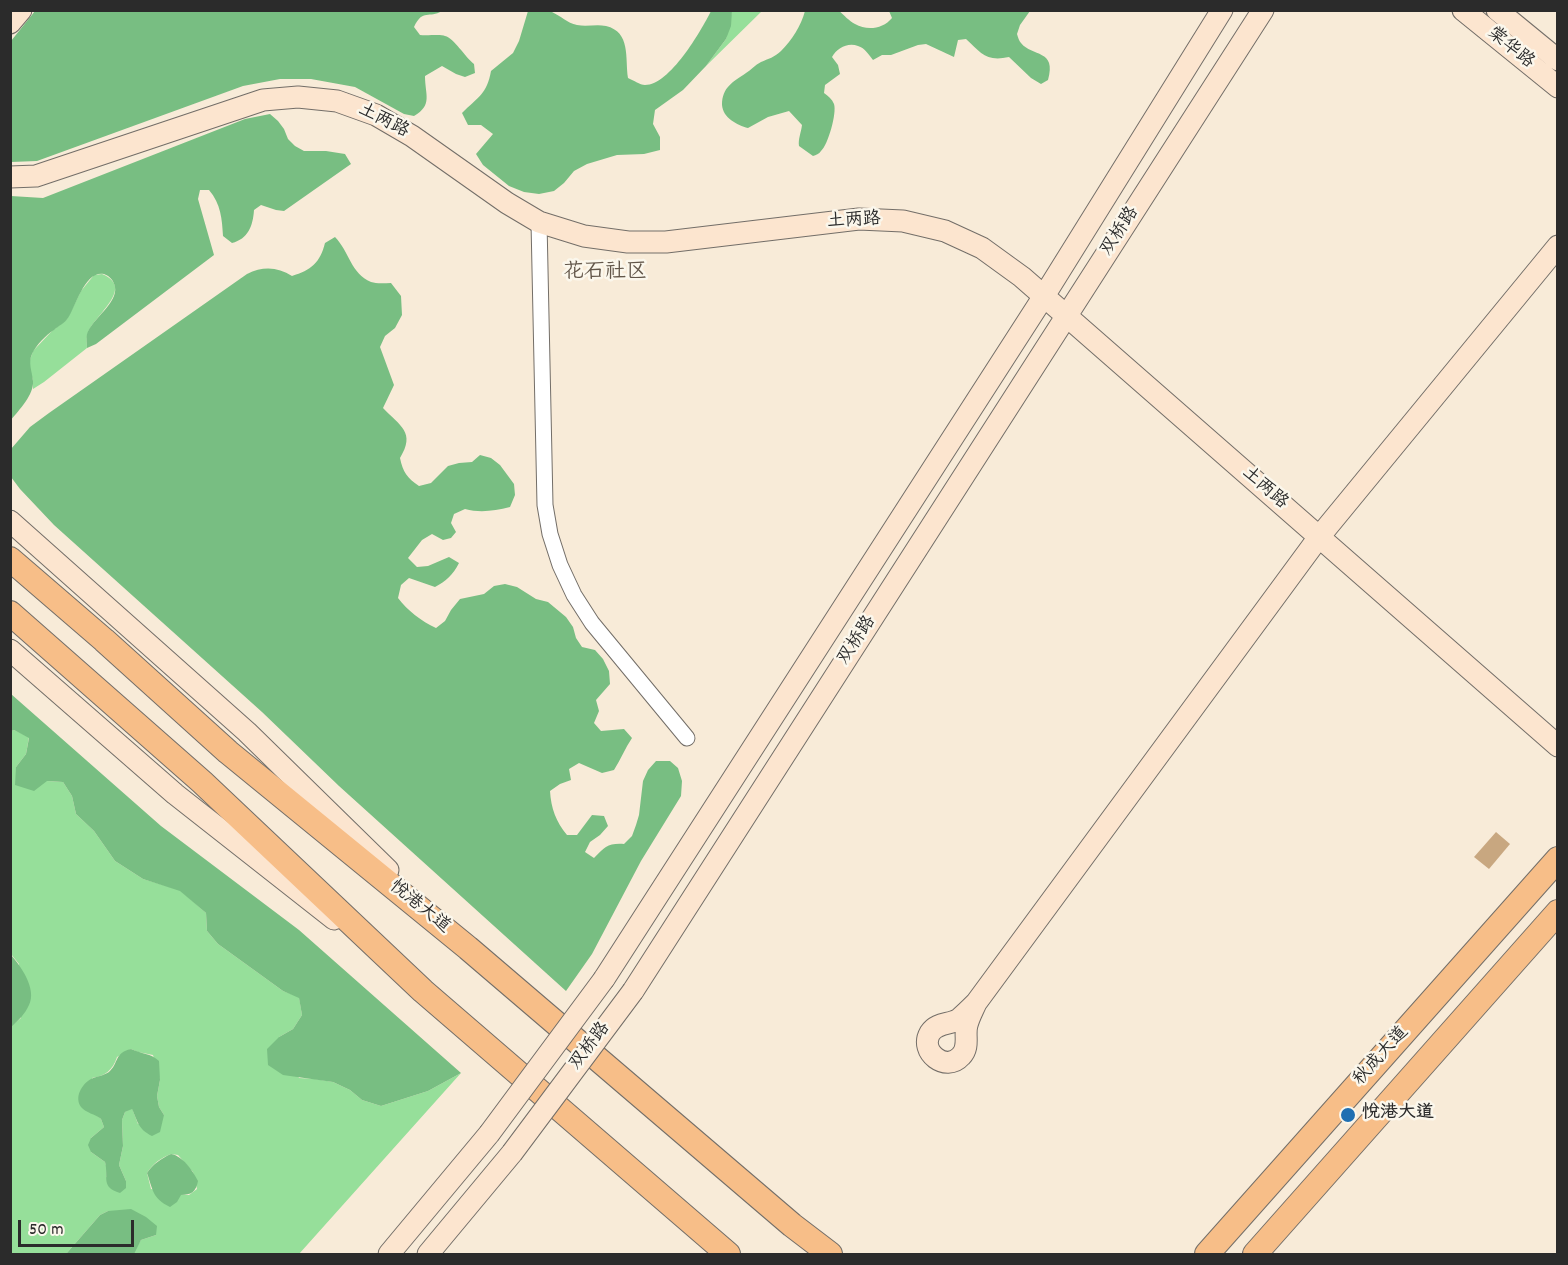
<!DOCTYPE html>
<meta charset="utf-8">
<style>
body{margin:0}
#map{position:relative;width:1568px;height:1265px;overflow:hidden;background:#f8ebd8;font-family:Dekko,sans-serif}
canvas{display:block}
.frame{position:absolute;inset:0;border:12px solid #2b2b2b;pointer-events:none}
.scale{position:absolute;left:18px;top:1220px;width:116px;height:27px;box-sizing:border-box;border:3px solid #2b2b2b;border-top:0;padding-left:8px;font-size:18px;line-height:21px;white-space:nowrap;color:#2b2b2b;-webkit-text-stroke:4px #fbf7ec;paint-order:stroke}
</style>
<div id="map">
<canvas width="1568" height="1265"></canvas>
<div class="frame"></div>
<div class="scale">50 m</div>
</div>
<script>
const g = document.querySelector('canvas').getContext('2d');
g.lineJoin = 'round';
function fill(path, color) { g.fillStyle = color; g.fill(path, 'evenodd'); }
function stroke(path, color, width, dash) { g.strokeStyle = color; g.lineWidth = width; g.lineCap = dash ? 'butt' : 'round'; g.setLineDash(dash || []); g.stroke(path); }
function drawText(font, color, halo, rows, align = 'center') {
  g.font = font + ' Dekko,"LXGW WenKai TC",sans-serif'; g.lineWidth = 5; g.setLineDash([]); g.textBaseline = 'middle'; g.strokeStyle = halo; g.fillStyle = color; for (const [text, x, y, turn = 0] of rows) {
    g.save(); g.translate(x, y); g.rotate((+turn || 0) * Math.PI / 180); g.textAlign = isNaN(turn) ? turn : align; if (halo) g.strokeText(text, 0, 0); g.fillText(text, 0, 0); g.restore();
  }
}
const green = new Path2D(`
 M732,11H762L706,66L726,39Z
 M102,274C136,288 94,315 88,333C86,337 87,343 87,348L44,382L33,389V380L30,371V360L33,351L52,331L67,319L81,291L94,275Z
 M14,730L29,737L26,754L16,767L47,781L63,782L72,796L76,814L94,831L115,861L143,879L180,890L206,913L207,931L218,944L283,991L299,997L302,1015L293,1029L279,1037L299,1078L315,1079L333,1082L350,1090L362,1100L381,1106L428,1091L461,1073L299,1254H132L141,1240L156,1235L116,1211H108L100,1215L66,1254H11L10,1027L21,1018L19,964L11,954L10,731ZM131,1049L138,1052L153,1055L160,1080L157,1096L159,1107L164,1115L138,1124L132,1108L125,1112L122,1120L123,1146L119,1165L126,1181L106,1177L107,1169L105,1162L91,1152V1138L104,1127L101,1119L95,1114L92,1078C105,1076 113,1070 117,1057ZM171,1154L178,1155L193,1172L197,1189L189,1195H181L151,1189L147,1173C153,1163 161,1158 171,1154Z`);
const forest = new Path2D(`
 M35,11H442C429,19 423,8 414,27L420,35C427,36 441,34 445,36C454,38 465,57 474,64L475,73L465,77L456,74L442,66L425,76C425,95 433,105 414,116L404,114L355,87L311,79H280L243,86L37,161L11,162V41Z
 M528,11C535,10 546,9 552,12C561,16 567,23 577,25C587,27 596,24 606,26C631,32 625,58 628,78C633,80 640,85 645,85C670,85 701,31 711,11H732L731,26L726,39L706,66L683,90L655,110L653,124L660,137V150L644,154L617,155L587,164L574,171L564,183L554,191L539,194L524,192L509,186L483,165L476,154L493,134L481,125H468L462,113C478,97 487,94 491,71L513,53L519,41Z
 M805,11H839C844,15 849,21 855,24C867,31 883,29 892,18L889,11H1030L1020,25L1017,34C1018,37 1019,41 1021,43C1032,57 1057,49 1048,80L1041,84L1031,78L1009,57C986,62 981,53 966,39L958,40L954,57L926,44L918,45L891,55H882L873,60C869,55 865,48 858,46C848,42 837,48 832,57L838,65L840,74L825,85L824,93C828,96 832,99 834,104C837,113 828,145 821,151C819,154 816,155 813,156L799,146C798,139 801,133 802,125L789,111L768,117L748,128C737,125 723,118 722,105C722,87 733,82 746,73C751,70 755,65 761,62C768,59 775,57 781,51C792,40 801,26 805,11Z
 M270,114L278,121L284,129L288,139L295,146L304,151H326L345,154L351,164L284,211L276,210L261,205L254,210C253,226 248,239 232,243L223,236C222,219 221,204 209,190H200L198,199L214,255L96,344L87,348C87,344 86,338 87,334C92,319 118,303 115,287C114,281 110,276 104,274C85,270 76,306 68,318C65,323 58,326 54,330C46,335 36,345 32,354C28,363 32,371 33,381C34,395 19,410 11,420V196L43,198L245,119Z
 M335,237C349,251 351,274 371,282C377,284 385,283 391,283L401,296L402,315L395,328L385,336L380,347L394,385L383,408C400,426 416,432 400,458C403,472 407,478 419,486L431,483L448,466L459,463L472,462L480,455L491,458L500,465L514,484L515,495L510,507C494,511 480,513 465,509L454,514L451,523L456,532L451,538L443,540L432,534L422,540L408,558L417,567L428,566L449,557L459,563C453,575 446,581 435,587L409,578L401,585L398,598C408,611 421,621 436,628L445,621L451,610L460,599L484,594L494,586L505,584L517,587L536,599L548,602L566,617L573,627L576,638L582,647L595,650L603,659L609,671L610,684L596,700L599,711L594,723L601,731L624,729L632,738C625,748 621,759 614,770L602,773L579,763L569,769L571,780L560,784L550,791C551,808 556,822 567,835H577L592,815L604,816L608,826L600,835L590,842L585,852L594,858C605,847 608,843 624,844L632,836L636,825L639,815L643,781L648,770L656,761H670L678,768L682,781L681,796L641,861L592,954L566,991L339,786L262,712L54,525L20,489L11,477V449L30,427L49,413L247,274C263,266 278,267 292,276C311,270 320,263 325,243Z
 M11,694L161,826L299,930L461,1073L428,1091L381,1106L362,1100L350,1090L333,1082L283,1075L268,1065L267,1049L279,1037L293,1029L302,1015L299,998L283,991L218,944L207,931L206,913L180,891L143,879L115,861L94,831L76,814L72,796L63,782L47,781L34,791L15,785L16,767L26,754L29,738L14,730L11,731Z
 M10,954C21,966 37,989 29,1005C25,1014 18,1021 11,1027Z
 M131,1049C141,1054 151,1053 159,1061L160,1080L157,1096L159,1107L164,1115L160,1132L152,1136C138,1129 138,1122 132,1109L125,1112L122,1120L123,1146L119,1165L126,1181V1188L120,1193C100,1187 109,1177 105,1162L91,1152L88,1145L91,1138L104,1127L101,1119C95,1114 86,1113 81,1107C74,1097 82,1084 91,1079C97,1076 103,1076 109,1072C119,1063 114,1053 131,1049Z
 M171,1154C183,1156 193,1171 198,1181C196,1192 191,1195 181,1195L177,1202L170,1207C152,1198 153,1190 147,1173C153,1164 162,1158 171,1154Z
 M131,1209L146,1217L157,1226L156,1235L141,1240L134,1254H66L100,1215L108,1211Z`);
const building = new Path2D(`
 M1496,832L1510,844L1489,869L1474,857Z`);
const street = new Path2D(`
 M539,222L545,505L550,534L560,565L574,595L592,623L687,738`);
const secondary = new Path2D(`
 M1463,10L1558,87
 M1497,10L1558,60
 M10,23L21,10
 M10,177L36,176L263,100L298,97L337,101L376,115L412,136L507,203L539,222L584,236L628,242H666L859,219L903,221L945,231L982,248L1022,277L1558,746
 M10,521L247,732L388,870
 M10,650L175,794L334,919
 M604,979L1044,296L1222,10
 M633,991L1263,10
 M976,1003C971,1008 965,1014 959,1019C950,1025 937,1022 930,1033C919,1052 946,1073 961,1056C970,1047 964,1035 967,1025C969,1017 973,1010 976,1003L1319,537L1558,246
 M389,1254L489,1134
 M428,1254L512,1153`);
const primary = new Path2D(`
 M10,559L104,640L228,752L468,948L792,1225L830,1254
 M10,613L202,782L423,991L728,1254
 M1207,1254L1558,859
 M1255,1254L1558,912`);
const secondaryBridge = new Path2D(`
 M489,1134L604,979
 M512,1153L633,991`);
const markers = [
 [1348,1115,8,"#1f6fb2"]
];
const streetNames = [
 ["棠华路",1510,49,39],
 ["土两路",383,122,27],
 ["土两路",854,222,-3],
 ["双桥路",1121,232,-57],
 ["土两路",1264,489,41],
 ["双桥路",858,641,-57],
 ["悦港大道",419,908,39],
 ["双桥路",591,1047,-53],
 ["秋成大道",1382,1057,-48]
];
const poiNames = [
 ["悦港大道",1362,1115]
];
const quarterNames = [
 ["花石社区",605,274]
];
fill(green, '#96df9a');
fill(forest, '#78be82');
fill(building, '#c8a780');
stroke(street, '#736e68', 17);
stroke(secondary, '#736e68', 23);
stroke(primary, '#736e68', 26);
stroke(street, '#fff', 15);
stroke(secondary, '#fce5cf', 21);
stroke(primary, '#f7be88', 24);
stroke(secondaryBridge, '#736e68', 23, []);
stroke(secondaryBridge, '#fce5cf', 21);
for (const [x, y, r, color] of markers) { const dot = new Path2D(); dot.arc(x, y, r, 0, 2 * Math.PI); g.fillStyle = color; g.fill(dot); stroke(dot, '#fbf7ec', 2); }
drawText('18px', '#2b2b2b', '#fbf7ec', streetNames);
drawText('bold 18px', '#2b2b2b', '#fbf7ec', poiNames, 'left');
drawText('21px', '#625649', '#fbf7ec', quarterNames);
</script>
